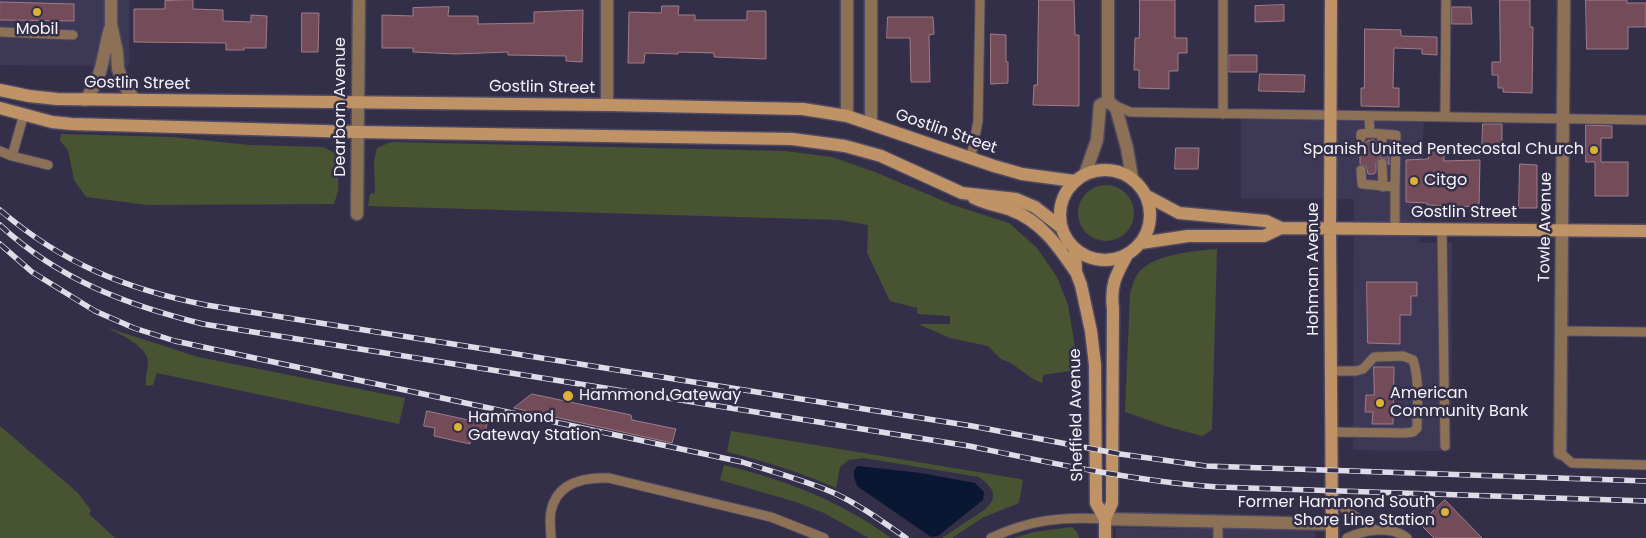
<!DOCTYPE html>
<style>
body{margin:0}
canvas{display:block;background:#342f49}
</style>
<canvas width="1646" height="538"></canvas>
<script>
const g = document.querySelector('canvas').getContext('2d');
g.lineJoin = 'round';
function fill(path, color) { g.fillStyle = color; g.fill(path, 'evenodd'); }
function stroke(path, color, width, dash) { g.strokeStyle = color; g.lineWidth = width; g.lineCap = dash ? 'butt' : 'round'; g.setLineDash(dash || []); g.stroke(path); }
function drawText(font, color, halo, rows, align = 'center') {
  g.font = font + ' Poppins,sans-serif'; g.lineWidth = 5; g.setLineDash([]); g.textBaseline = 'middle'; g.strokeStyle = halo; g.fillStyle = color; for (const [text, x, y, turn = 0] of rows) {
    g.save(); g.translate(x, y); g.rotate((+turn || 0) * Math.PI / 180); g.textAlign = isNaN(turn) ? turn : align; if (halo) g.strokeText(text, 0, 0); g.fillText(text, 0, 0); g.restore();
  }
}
const built = new Path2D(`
 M0,0H129V66L0,65Z
 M1241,108L1424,111L1419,243H1452L1451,451L1353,450L1354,199L1241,198Z
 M1116,528L1315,530V538H1116Z`);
const green = new Path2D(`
 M61,134L173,137L249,145L323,147L335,153L339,159L338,191L334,204L147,205L86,197L74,180L68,150L60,141Z
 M391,142L785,151L832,157L875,172L953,205L1009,223L1037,248L1057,277L1068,305L1074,341L1077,370L1043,375L1042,383L1033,379L1011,363L1001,359L988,346L950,338L918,324H950V316L917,314V308L890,301L867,253L868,225L840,220L368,206L370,194L375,193L374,161L377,148Z
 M1078 213a28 28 0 1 1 56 0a28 28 0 1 1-56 0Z
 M1217,249L1212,430L1202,436L1168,427L1125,412L1130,294C1132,287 1134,278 1139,272C1155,254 1194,251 1217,249Z
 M108,328L198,357L405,398L399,424L157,373L153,385L146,386C145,377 148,369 148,361C147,346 119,334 108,328Z
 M0,426L77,492L91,510L89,514L115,538H0Z
 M731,431L1020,479L1023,480L1019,503L982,518L952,538H942C950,533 958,527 966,522C985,510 1009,498 979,477L864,458L849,460L840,467L836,488C800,472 765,461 727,452Z
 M724,465C785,480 839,500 891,538H869L824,513L796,502L720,480Z
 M1072,527L1077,532L1079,538H1014L1034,532Z`);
const water = new Path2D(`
 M858,466L921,473L975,483L984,492L983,500L938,536L931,537L857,486L854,477V470Z`);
const building = new Path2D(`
 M193,0V9L223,10V21L251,22V15L267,16L266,48H244V50H226V43L134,42V9H165V1Z
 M1039,0H1074L1075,35H1079V106L1033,105L1034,85H1037Z
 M1140,0H1175V38H1187V53H1178V71H1169V89L1139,88V70H1134L1135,38H1139Z
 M1500,0H1530V27H1533L1532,93L1503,92V88H1498V75H1492V62H1500Z
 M1586,0H1627V3H1646V27H1628V49H1587Z
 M0,2L74,4V21L0,20Z
 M1284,5V21L1255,22V6Z
 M662,6H679L678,15H695V20H747V11H766V59L714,57V53L678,52V54L645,53L644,63H628L629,12L661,13Z
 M449,7L448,16H478V24L534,23V12L583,10L582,62L566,61V56L508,55V52L456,54L413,52V48H382V15L413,16V8Z
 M1452,7H1471L1472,24H1452Z
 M302,13H319L318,52H302Z
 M888,17H933L934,34L929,35L930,82H911L910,38H887Z
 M1365,29L1401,30V36L1437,37V55L1422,54V49L1394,48L1393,88H1399V107L1361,106V88H1364Z
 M991,34L1006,35V62H1008V83L991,84Z
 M1229,55H1257V72H1229Z
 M1260,74L1305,75L1304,92L1259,91Z
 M1483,124H1502V154L1482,153Z
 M1586,125L1612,126V138H1601V162H1628V196H1595V162H1586Z
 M1374,140L1376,142V152L1379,155H1385L1389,149V165L1385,158H1379L1376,163V172L1374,174H1368L1366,166L1360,164V144H1364L1367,141Z
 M1428,144H1444V161L1480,160L1479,207L1427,205V203L1406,202V160L1428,159Z
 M1176,148H1199L1198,169H1175Z
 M1520,164L1537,165V208H1519Z
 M1367,282H1417V296H1411V315H1400V344L1368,343Z
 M1374,367H1394L1393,424H1372L1373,412H1365L1366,395H1374Z
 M532,394L631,415L632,420L676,429L672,443L514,408Z
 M427,411L487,424L484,436L472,433L470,444L434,436L435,428L424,426Z
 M1445,500L1482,538H1434L1420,524Z`);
const service = new Path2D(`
 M1223,0V114
 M0,32L73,35
 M1112,104L1130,112L1646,120
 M1445,117L1446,0
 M1382,134V149
 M1361,138V134L1370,133
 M0,151L12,156L24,114
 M12,156L48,165
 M971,157L978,121L980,0
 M1382,163L1383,187
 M1361,170L1362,184L1395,187L1396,135L1370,133L1369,116
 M1395,229V187
 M1442,229L1445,446
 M1562,331L1646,332
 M1331,371H1356L1363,369L1374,357L1403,356L1413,360C1420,381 1417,406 1417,428L1413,432L1405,433L1331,432
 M1560,453L1572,463L1646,465
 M1332,493C1337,501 1343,508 1351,514C1358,519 1370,522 1374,530
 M1218,522V538
 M551,538C551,530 549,519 551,511C557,482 585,477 609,478L771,517L824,538
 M991,538C1029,520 1063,516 1105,519
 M1347,538C1364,530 1391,525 1407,538`);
const minor = new Path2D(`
 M111,0V24L117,52L118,69L124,85L135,100
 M85,100C104,75 102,57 110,29
 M607,105V0
 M847,116V0
 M871,123V0
 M357,214L359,0
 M1560,453L1564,0
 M1105,519L1332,524`);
const tertiary = new Path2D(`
 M1108,101V0
 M1108,101L1116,108L1127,148L1132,178
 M1085,174L1097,140L1100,105L1108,101`);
const secondary = new Path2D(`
 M1331,0L1330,228L1332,538
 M0,90L29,96L57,99L607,105L803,109L847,116L994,166L1022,174L1074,181
 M0,108L52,122L72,124L357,132L792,139L845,146L881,156L962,193L1016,199L1035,207L1062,228
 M1060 215a45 45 0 1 1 90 0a45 45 0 1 1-90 0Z
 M1147,196L1179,213L1266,221L1281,228
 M974,198C986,204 999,206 1011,210C1041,221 1058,246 1075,271
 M1141,243L1188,236H1264L1281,228L1646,231
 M1075,249L1076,272L1081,285L1091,331L1095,365L1096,503L1105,519
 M1105,538V519L1112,503L1113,309C1110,285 1116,275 1127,255`);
const rail = new Path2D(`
 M0,210C63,264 126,289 206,305L972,426L1120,454L1206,466L1646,481
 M0,225C59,280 127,305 203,324L969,446C1051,463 1134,481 1218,487L1646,501
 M0,244L32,272L95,311L134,328L175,341L742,462C773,472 804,480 834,493C860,505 883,522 906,538`);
const markers = [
 [37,12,5,"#dbb233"],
 [1594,150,5,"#dbb233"],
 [1414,181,5,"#dbb233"],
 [568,396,6,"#dbb233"],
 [1380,403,5,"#dbb233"],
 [458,427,5,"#dbb233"],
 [1445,512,5,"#dbb233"]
];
const poiNames = [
 ["Mobil",37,30,"center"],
 ["Spanish United Pentecostal Church",1584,150,"right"],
 ["Citgo",1424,181],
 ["American",1390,394],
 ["Community Bank",1390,412],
 ["Hammond Gateway",579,396],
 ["Hammond",468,418],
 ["Gateway Station",468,436],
 ["Former Hammond South",1435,503,"right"],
 ["Shore Line Station",1435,521,"right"]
];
const streetNames = [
 ["Gostlin Street",137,84,1],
 ["Gostlin Street",542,88,1],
 ["Dearborn Avenue",341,107,-90],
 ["Gostlin Street",946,132,19],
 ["Gostlin Street",1464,213],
 ["Towle Avenue",1546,227,-89],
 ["Hohman Avenue",1314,269,-90],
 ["Sheffield Avenue",1077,415,-91]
];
fill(built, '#3e3857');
fill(green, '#475331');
fill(water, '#091733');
fill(building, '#744b59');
stroke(building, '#9e7c87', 1);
stroke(service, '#4f4a62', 11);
stroke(minor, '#4f4a62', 15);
stroke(tertiary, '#4f4a62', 15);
stroke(secondary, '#4f4a62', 15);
stroke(service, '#8d7156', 9);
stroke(minor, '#8d7156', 12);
stroke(tertiary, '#8d7156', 12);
stroke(secondary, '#c09366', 12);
stroke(rail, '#dfdce8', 5.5);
stroke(rail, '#342f49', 4, [11]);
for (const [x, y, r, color] of markers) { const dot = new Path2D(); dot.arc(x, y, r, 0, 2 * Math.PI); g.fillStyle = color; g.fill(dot); stroke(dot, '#342f49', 2); }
drawText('16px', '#f5f3fd', '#342f49', poiNames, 'left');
drawText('16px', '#f5f3fd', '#342f49', streetNames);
</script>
